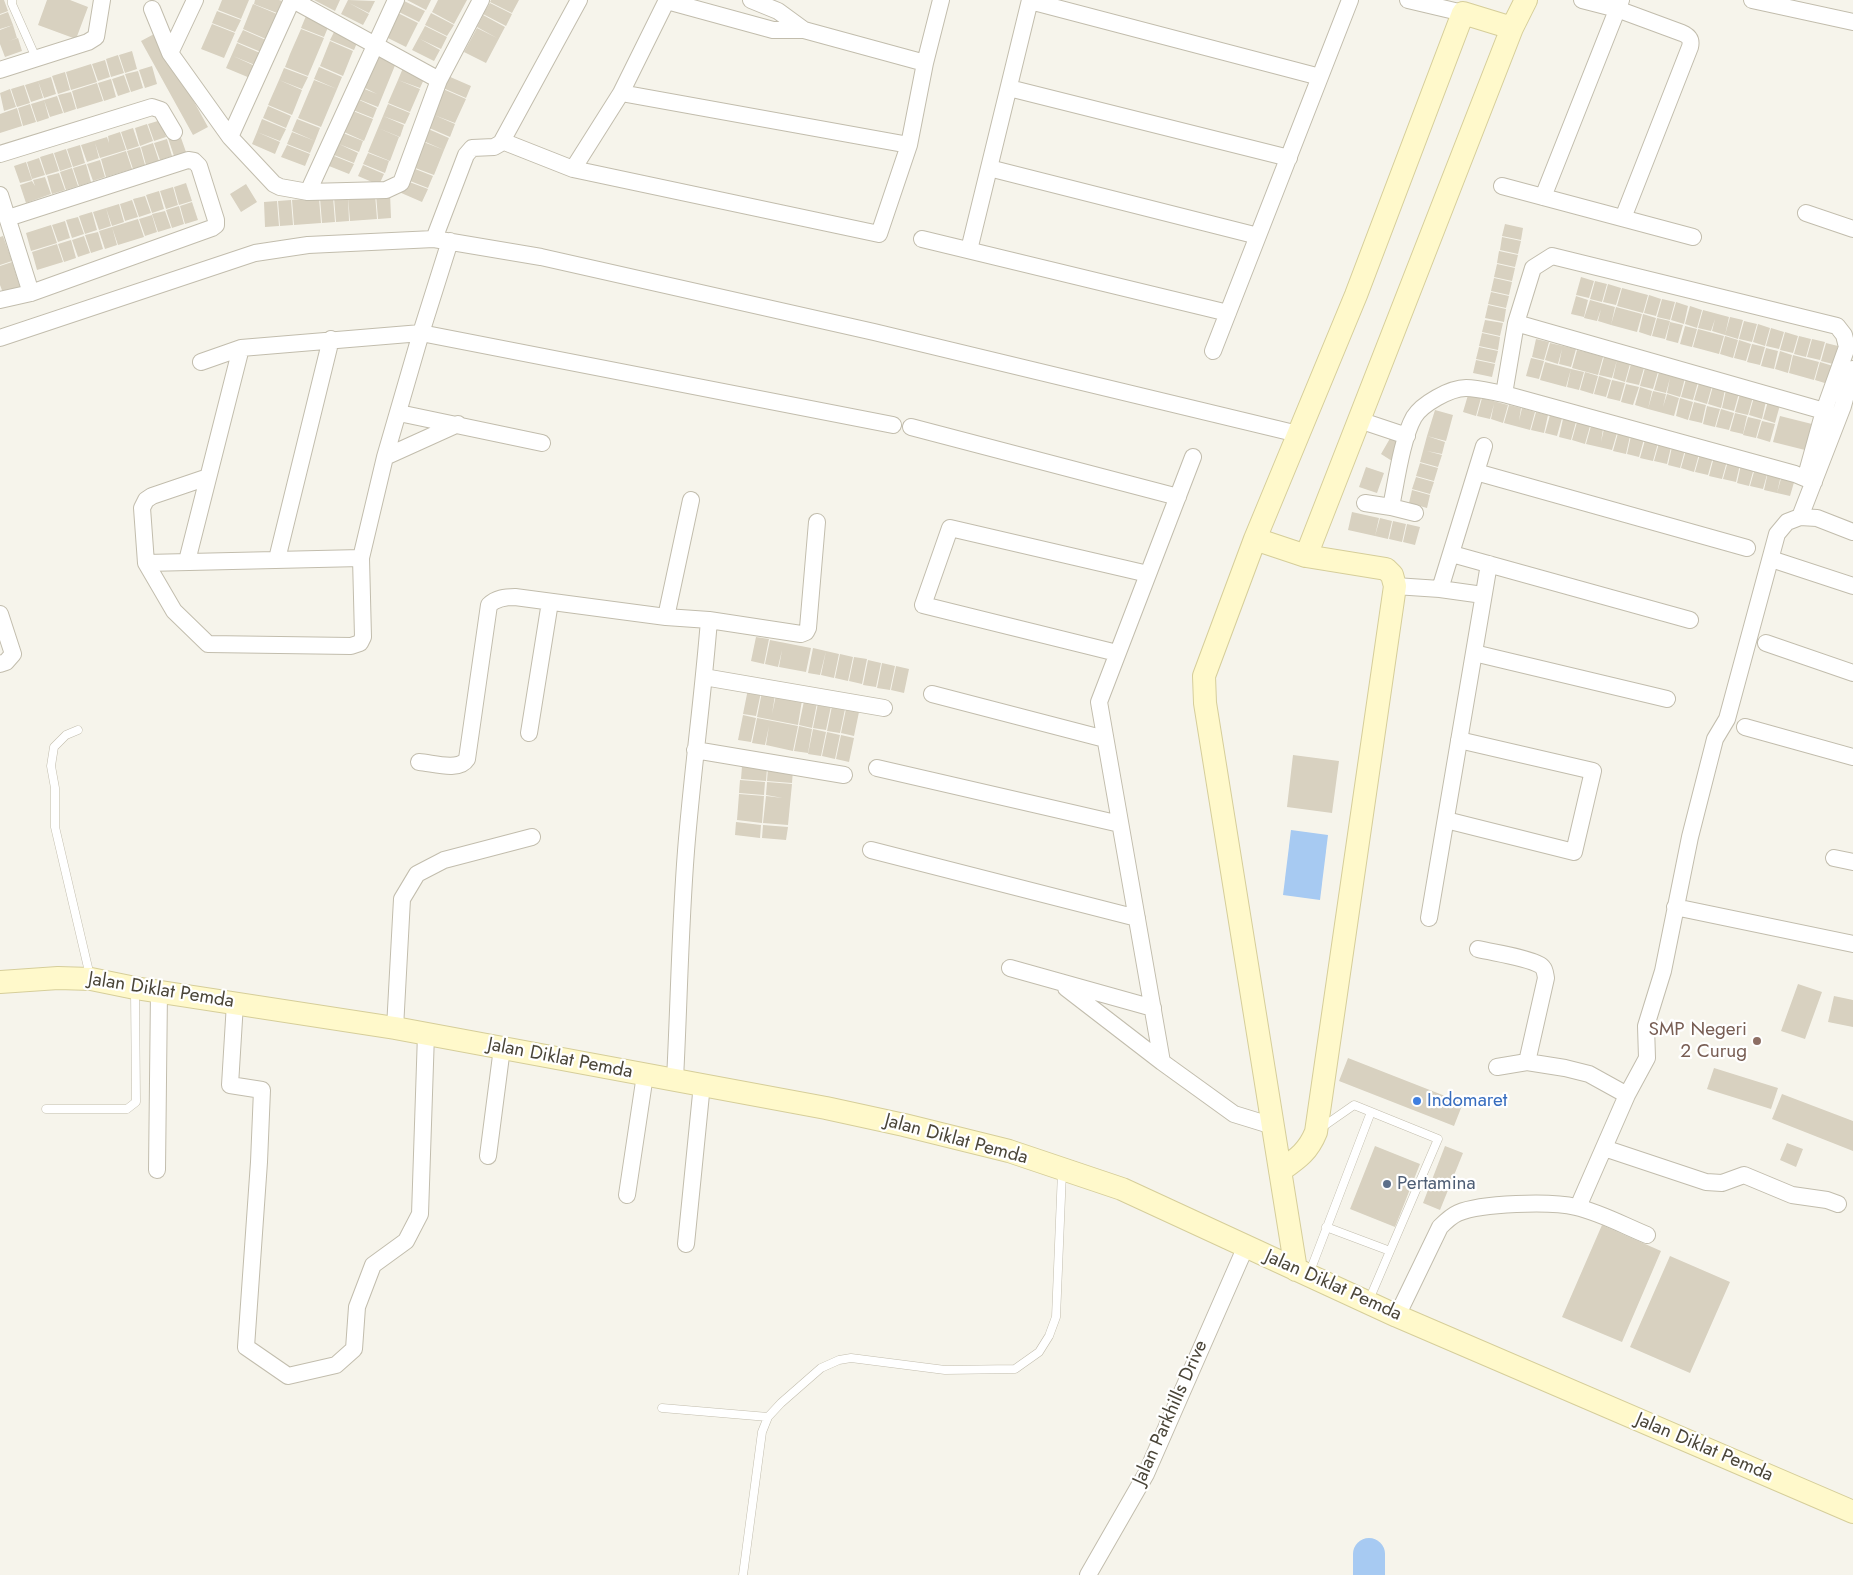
<!DOCTYPE html>
<style>
body{margin:0}
canvas{display:block;background:#f6f4eb}
</style>
<canvas width="1853" height="1575"></canvas>
<script>
const g = document.querySelector('canvas').getContext('2d');
g.lineJoin = 'round';
function fill(path, color) { g.fillStyle = color; g.fill(path, 'evenodd'); }
function stroke(path, color, width, dash) { g.strokeStyle = color; g.lineWidth = width; g.lineCap = dash ? 'butt' : 'round'; g.setLineDash(dash || []); g.stroke(path); }
function drawText(font, color, halo, rows, align = 'center') {
  g.font = font + ' Jost,sans-serif'; g.lineWidth = 4.5; g.setLineDash([]); g.textBaseline = 'middle'; g.strokeStyle = halo; g.fillStyle = color; for (const [text, x, y, turn = 0] of rows) {
    g.save(); g.translate(x, y); g.rotate((+turn || 0) * Math.PI / 180); g.textAlign = isNaN(turn) ? turn : align; if (halo) g.strokeText(text, 0, 0); g.fillText(text, 0, 0); g.restore();
  }
}
const water = new Path2D(`
 M1291,830L1328,835L1320,900L1283,895Z`);
const river = new Path2D(`
 M1369,1554V1575`);
const building = new Path2D(`
 M0,0H4L8,11L0,14Z
 M47,0H70L88,7L76,39L38,25Z
 M222,0H249L241,19L218,10Z
 M255,0H279L282,1L277,13L254,4Z
 M314,0H340L335,11Z
 M348,0L375,1L369,13L349,3L369,14L363,25L341,14Z
 M402,0L425,11L419,22L397,11Z
 M407,0H431L426,10Z
 M438,0H467L454,24L432,12Z
 M491,0H519L512,13L490,2Z
 M490,3L512,14L506,26L483,14Z
 M253,4L277,14L266,39L243,29Z
 M217,11L241,20L235,32L212,23Z
 M8,12L13,25L0,29V15Z
 M396,12L418,23L406,47L384,36Z
 M431,13L454,25L447,36L425,25Z
 M483,15L505,27L486,63L464,52L477,28L497,38L477,27Z
 M306,16L329,25L324,37L301,28Z
 M212,24L235,33L224,58L201,49Z
 M13,25L17,38L9,41L18,38L22,51L5,57L0,44V30Z
 M425,26L447,37L441,49L420,39L440,50L434,61L412,50Z
 M336,28L359,38L354,50L330,40Z
 M301,29L324,38L308,76L285,67L290,54L302,59L290,54Z
 M243,30L266,40L261,52L237,42Z
 M156,33L208,127L193,135L141,41Z
 M330,41L353,51L343,76L320,66Z
 M237,43L260,53L255,65L233,56L255,66L250,78L226,68Z
 M132,51L137,69L125,73L119,55Z
 M118,55L124,73L111,77L106,59Z
 M376,55L396,63L378,107L358,99L362,88L377,94L363,87Z
 M105,60L110,77L98,81L92,64Z
 M91,64L97,82L71,90L66,72Z
 M152,66L157,84L145,88L139,70Z
 M319,67L342,77L337,89L314,79Z
 M284,68L308,77L302,89L279,80Z
 M403,68L425,77L420,88L398,80Z
 M138,71L143,88L131,92L125,74Z
 M65,72L70,90L58,94L52,76Z
 M124,75L130,92L118,96L112,79Z
 M448,76L471,86L466,98L443,88Z
 M51,77L56,94L44,98L38,81Z
 M111,79L116,97L104,101L98,83Z
 M279,80L302,90L292,115L268,105Z
 M314,80L337,89L321,127L298,118Z
 M398,80L420,89L410,112L388,103Z
 M38,81L43,98L31,102L25,85Z
 M97,83L103,101L77,109L72,91Z
 M24,85L30,103L17,107L11,89Z
 M10,89L16,107L4,111L0,93Z
 M443,89L466,99L455,123L434,115L455,124L450,137L427,127Z
 M71,92L76,109L64,113L58,95Z
 M57,96L63,113L50,117L44,100Z
 M357,99L377,108L373,118L353,110Z
 M44,100L49,118L37,122L31,104Z
 M30,104L36,122L23,126L18,108Z
 M388,104L410,113L405,124L383,116Z
 M268,106L291,116L286,128L263,118Z
 M17,108L22,126L0,133V114Z
 M353,111L373,119L364,141L344,132Z
 M383,116L404,125L400,137L378,128Z
 M262,119L286,129L280,141L257,132Z
 M297,119L320,128L315,141L292,131Z
 M161,120L166,137L154,141L148,124Z
 M147,124L153,141L140,146L135,128Z
 M133,128L139,146L127,150L121,132Z
 M378,128L399,137L390,161L368,152Z
 M426,128L449,138L444,150L421,140Z
 M120,132L126,150L100,158L95,143L99,158L87,162L81,145L107,137L109,143L108,136Z
 M257,132L280,142L275,154L252,144Z
 M292,132L315,141L310,153L287,144Z
 M343,133L363,141L359,152L339,144Z
 M180,135L186,152L174,156L168,138Z
 M167,139L172,156L160,160L154,143Z
 M421,141L444,150L434,175L410,166Z
 M153,143L159,161L146,165L141,147Z
 M339,144L358,153L354,163L334,155Z
 M80,145L85,163L73,167L67,149Z
 M287,145L310,154L305,166L281,157Z
 M140,147L145,165L133,169L127,151Z
 M66,149L72,167L60,171L54,153Z
 M126,151L132,169L106,177L101,159Z
 M53,153L59,171L46,175L40,157Z
 M368,153L389,161L385,173L363,164Z
 M334,156L354,164L349,174L329,166Z
 M39,158L45,175L32,179L27,162Z
 M100,160L105,177L93,181L87,164Z
 M26,162L32,180L20,183L14,166Z
 M86,164L91,182L79,186L73,168Z
 M363,165L384,174L379,185L358,176Z
 M410,167L433,176L428,188L405,179Z
 M72,168L78,186L66,190L60,172Z
 M59,173L65,190L52,194L47,176Z
 M45,177L51,194L26,203L20,185L32,181L35,186L33,180Z
 M404,180L428,189L422,202L399,192Z
 M186,183L192,201L179,205L174,187Z
 M246,184L257,202L241,212L230,194Z
 M173,187L178,205L166,209L160,191Z
 M159,191L164,209L152,213L146,195Z
 M390,193L391,218L378,219L376,194Z
 M375,194L377,219L350,221L348,196Z
 M145,196L151,213L139,217L133,199Z
 M348,196L349,221L336,222L334,197Z
 M333,197L335,222L322,223L320,198Z
 M319,198L321,223L294,225L292,200Z
 M132,200L138,217L125,221L120,204Z
 M291,200L293,225L280,226L278,201Z
 M277,201L279,226L265,227L264,202Z
 M192,202L198,220L185,224L180,206Z
 M119,204L124,222L112,226L106,208Z
 M179,206L184,224L172,228L166,210Z
 M106,208L111,226L99,230L93,212Z
 M165,211L171,228L158,232L152,214Z
 M92,212L97,230L85,234L79,216Z
 M152,215L157,232L145,236L139,219Z
 M78,217L84,234L72,238L66,220Z
 M138,219L144,237L118,245L112,227Z
 M65,221L70,238L58,242L52,225Z
 M1505,224L1523,228L1521,240L1502,236Z
 M51,225L57,243L31,251L26,233Z
 M112,227L117,245L105,249L99,231Z
 M98,232L103,249L91,253L85,235Z
 M3,236L12,261L0,265V237Z
 M84,236L90,253L78,257L72,240Z
 M1502,237L1521,241L1518,254L1500,250Z
 M71,240L76,258L64,262L58,244Z
 M57,244L63,262L37,270L32,252Z
 M1499,251L1518,255L1515,267L1497,263Z
 M12,262L20,287L3,293L0,285V266Z
 M1497,264L1515,268L1512,281L1494,277Z
 M1581,277L1594,281L1589,298L1576,295Z
 M1494,278L1512,282L1509,295L1491,291Z
 M1595,281L1607,284L1602,302L1590,299Z
 M1608,284L1621,288L1616,305L1603,302Z
 M1622,288L1648,295L1643,313L1617,306Z
 M1491,292L1509,296L1506,308L1488,304Z
 M1649,295L1661,299L1656,316L1644,313Z
 M1576,296L1588,300L1584,317L1571,314Z
 M1662,299L1675,302L1670,320L1657,317Z
 M1590,300L1615,307L1611,325L1598,321L1601,309L1597,321L1584,318Z
 M1676,302L1688,306L1684,324L1671,320Z
 M1488,305L1506,309L1504,322L1485,318Z
 M1690,306L1702,310L1697,328L1685,324Z
 M1616,307L1642,314L1637,332L1611,325Z
 M1703,310L1729,317L1725,335L1712,331L1715,319L1711,331L1698,328Z
 M1643,314L1656,318L1651,336L1639,332Z
 M1730,317L1743,320L1738,339L1725,335Z
 M1657,318L1670,321L1665,339L1652,336Z
 M1485,320L1503,323L1500,336L1482,332Z
 M1744,321L1757,324L1752,342L1739,339Z
 M1670,322L1683,325L1678,343L1666,340Z
 M1758,324L1770,328L1765,346L1753,342Z
 M1685,326L1697,329L1692,347L1680,344Z
 M1771,328L1784,332L1779,349L1766,346Z
 M1698,329L1724,336L1719,354L1693,347Z
 M1785,332L1798,336L1793,353L1780,350Z
 M1482,333L1500,337L1498,350L1479,346Z
 M1725,336L1738,340L1733,358L1720,354Z
 M1799,336L1811,339L1806,357L1794,354Z
 M1536,339L1549,342L1544,360L1532,357Z
 M1812,339L1825,342L1820,360L1807,357Z
 M1739,340L1751,344L1746,361L1734,358Z
 M1550,343L1576,349L1571,367L1559,364L1562,349L1558,364L1545,360Z
 M1826,343L1838,346L1833,364L1821,361Z
 M1752,344L1765,347L1760,365L1747,362Z
 M1479,347L1498,351L1495,363L1476,359Z
 M1766,348L1778,351L1774,369L1761,366Z
 M1577,350L1590,353L1586,368L1590,353L1603,357L1598,375L1572,368Z
 M1780,351L1792,355L1788,373L1775,369Z
 M1793,355L1819,362L1814,380L1789,373Z
 M1604,357L1617,360L1612,378L1599,375Z
 M1531,358L1544,361L1539,379L1526,376Z
 M1476,360L1495,364L1492,377L1473,373Z
 M1617,360L1630,364L1625,382L1613,378Z
 M1545,362L1571,369L1566,387L1540,380Z
 M1820,362L1833,366L1828,384L1815,380Z
 M1631,364L1644,368L1639,385L1626,382Z
 M1645,368L1658,372L1653,389L1640,386Z
 M1571,369L1584,372L1579,390L1567,387Z
 M1585,372L1598,376L1593,394L1580,390Z
 M1659,372L1685,378L1680,397L1667,393L1670,378L1666,393L1654,390Z
 M1599,376L1611,380L1606,397L1594,394Z
 M1686,379L1698,382L1693,400L1681,397Z
 M1612,380L1625,383L1620,401L1607,398Z
 M1699,383L1712,386L1707,404L1694,400Z
 M1626,384L1639,387L1633,405L1621,402Z
 M1713,386L1725,390L1721,408L1708,404Z
 M1640,387L1652,391L1648,409L1635,405Z
 M1726,390L1739,393L1734,411L1722,408Z
 M1653,391L1666,394L1663,407L1667,394L1679,398L1674,416L1648,409Z
 M1740,394L1753,397L1748,415L1735,412Z
 M1468,395L1481,398L1476,416L1463,412Z
 M1754,397L1766,401L1762,419L1749,415Z
 M1482,398L1508,405L1503,423L1491,419L1494,404L1490,419L1477,416Z
 M1680,398L1693,402L1688,420L1676,416Z
 M1768,401L1780,405L1775,423L1763,419Z
 M1694,402L1706,405L1702,423L1689,420Z
 M1509,405L1521,408L1519,421L1522,408L1535,412L1530,430L1504,423Z
 M1707,406L1720,409L1715,427L1703,424Z
 M1721,409L1734,413L1729,430L1716,427Z
 M1435,410L1453,415L1446,441L1427,436Z
 M1536,412L1548,415L1544,433L1531,430Z
 M1735,413L1747,416L1743,434L1730,431Z
 M1550,415L1562,418L1557,436L1545,433Z
 M1780,416L1812,424L1805,450L1773,442Z
 M1748,417L1761,420L1756,438L1743,435Z
 M1563,419L1576,422L1571,440L1559,437Z
 M1762,421L1775,424L1770,442L1757,438Z
 M1577,422L1590,426L1585,444L1572,440Z
 M1591,426L1603,429L1601,442L1604,429L1617,433L1612,450L1586,444Z
 M1618,433L1630,436L1626,454L1613,451Z
 M1392,435L1403,442L1392,461L1381,454Z
 M1427,436L1445,442L1442,454L1427,451L1442,455L1438,467L1420,462Z
 M1631,436L1644,439L1639,457L1627,454Z
 M1645,440L1658,443L1653,461L1640,458Z
 M1659,443L1671,447L1667,464L1654,461Z
 M1672,447L1685,450L1680,468L1668,465Z
 M1686,450L1699,454L1694,472L1681,468Z
 M1700,454L1713,457L1708,475L1695,472Z
 M1714,457L1727,461L1722,479L1709,476Z
 M1728,461L1740,464L1736,482L1723,479Z
 M1420,463L1438,468L1434,481L1416,476Z
 M1741,465L1754,468L1749,486L1737,483Z
 M1366,467L1384,473L1377,493L1359,487Z
 M1755,468L1768,471L1763,489L1750,486Z
 M1768,472L1781,475L1777,493L1764,490Z
 M1782,475L1795,479L1790,496L1777,493Z
 M1416,477L1434,482L1430,494L1412,489Z
 M1412,490L1430,495L1427,508L1409,503Z
 M1352,512L1379,518L1375,536L1348,530Z
 M1380,518L1392,521L1388,539L1375,536Z
 M1393,521L1406,524L1402,542L1389,539Z
 M1407,524L1420,527L1415,545L1403,542Z
 M756,637L769,639L764,664L751,661Z
 M770,640L811,648L806,672L779,667L782,650L778,667L765,664Z
 M813,648L826,651L820,675L808,673Z
 M826,651L839,654L834,678L821,675Z
 M840,654L853,657L848,681L835,678Z
 M854,657L867,659L862,684L849,681Z
 M868,660L881,663L876,687L863,685Z
 M882,663L895,666L890,690L877,688Z
 M896,666L909,669L904,693L891,690Z
 M748,689L761,692L756,716L743,714Z
 M762,692L775,695L772,714L776,695L802,700L798,725L757,717Z
 M804,701L817,703L812,728L799,725Z
 M818,703L831,706L826,730L813,728Z
 M832,706L845,709L840,733L827,731Z
 M846,709L859,712L854,736L841,733Z
 M743,715L756,718L751,742L738,740Z
 M757,718L798,726L793,751L766,745L769,726L765,745L752,743Z
 M799,726L812,729L808,753L794,751Z
 M813,729L826,732L821,756L808,754Z
 M827,732L840,735L835,759L822,756Z
 M841,735L854,738L849,762L836,759Z
 M1293,755L1339,761L1332,813L1287,807Z
 M742,766L767,768L766,781L741,779Z
 M768,768L793,770L792,783L767,781Z
 M740,780L765,782L764,795L739,793Z
 M767,782L792,784L788,825L763,823L766,796L783,798L766,795Z
 M739,794L764,796L762,823L737,820Z
 M736,822L761,825L760,838L735,835Z
 M763,825L788,827L786,840L762,838Z
 M1798,984L1822,992L1805,1039L1781,1031Z
 M1834,996L1853,1000V1027L1828,1022Z
 M1348,1058L1463,1103L1454,1126L1339,1081Z
 M1714,1068L1778,1088L1771,1109L1707,1089Z
 M1782,1094L1853,1121V1151L1772,1119Z
 M1787,1143L1803,1149L1796,1167L1780,1160Z
 M1375,1146L1420,1164L1395,1227L1350,1209Z
 M1445,1146L1463,1153L1440,1210L1423,1203Z
 M1602,1225L1661,1251L1622,1342L1562,1317Z
 M1670,1256L1730,1282L1690,1373L1630,1347Z`);
const lane = new Path2D(`
 M12,0V4L36,58
 M78,730L66,735L54,747L51,766L55,788V827L90,976
 M46,1109H127L136,1102L135,990
 M1321,1128L1354,1105L1438,1139L1369,1300
 M1326,1227L1390,1251
 M1309,1274L1371,1112
 M662,1408L768,1417
 M743,1575L762,1432L768,1417L781,1403L821,1368L839,1360L851,1358L945,1370L1015,1369L1039,1352L1049,1336L1056,1317L1062,1172`);
const street = new Path2D(`
 M293,0L439,80
 M751,0L778,11L804,30
 M1408,0L1463,13
 M1582,0L1617,9L1682,33C1689,36 1692,39 1690,47L1623,218
 M1752,0L1853,22
 M667,1L773,30H804L925,63
 M1030,1L1320,77
 M152,9L170,53L230,137L274,184L280,187L308,192L386,190L401,183L439,80L481,0
 M170,53L195,0
 M0,70L88,42L96,37L102,0
 M1009,88L1289,158
 M621,93L909,145
 M230,137L292,0
 M502,141L573,169L879,234L909,145L925,63L941,0
 M0,154L152,107L161,110L174,132
 M989,168L1258,236
 M573,169L621,93L667,0
 M1502,186L1693,237
 M308,192L396,0
 M0,195L31,293
 M1543,197L1621,0
 M1806,213L1853,229
 M434,239L466,155L472,148L494,147L501,143L579,0
 M922,239L1228,313
 M969,250L1030,0
 M0,300L31,293L212,228L216,225V220L199,166L194,161L188,160L8,218
 M1516,323L1533,268L1552,256L1837,326L1844,335L1847,347L1824,411L1806,476
 M0,338L255,253L308,245L434,239L541,257L874,332L1298,434
 M1213,351L1350,0
 M201,362L241,348L421,333L450,241
 M1504,394L1516,323L1824,411
 M399,413L542,443
 M1359,420L1407,436
 M911,427L1178,497
 M385,457L458,424
 M1193,457L1099,702L1162,1062L1234,1114L1273,1126
 M1476,472L1747,548
 M208,477L152,496L146,500L142,508L146,563L361,558
 M1365,503L1391,507C1396,483 1402,438 1414,417C1422,404 1450,388 1466,388C1478,388 1492,392 1504,394L1795,474L1814,482
 M1391,507L1415,513
 M1800,517L1817,518L1853,532
 M1452,554L1690,620
 M277,559L331,339
 M1771,559L1853,586
 M187,561L241,348
 M146,563L174,611L208,644L351,646L360,643L363,637L361,558L385,457L421,333L893,425
 M1395,586L1440,589L1483,595
 M1440,589L1484,446
 M0,614L13,654L6,662L0,664
 M666,617L691,500
 M1766,643L1853,673
 M1117,653L923,605L950,528L1148,574
 M1474,653L1667,699
 M704,677L884,708
 M932,694L1105,739
 M1745,727L1853,757
 M529,733L550,602
 M695,750L844,775
 M419,762C433,763 459,772 467,759L489,605C496,598 505,597 515,597L666,617L709,620L801,634L806,632L808,628L817,522
 M877,768L1120,824
 M1446,820L1574,852L1593,771L1459,740
 M871,850L1137,918
 M1834,858L1853,862
 M1675,907L1853,944
 M1429,918L1489,564
 M1478,949C1495,953 1526,957 1540,965C1545,968 1545,973 1546,978L1527,1062
 M1010,968L1153,1008
 M1066,988L1162,1062
 M235,1003L230,1085L262,1090L259,1162L246,1347L288,1376L336,1365L354,1349L357,1307L373,1265L406,1241L420,1214L426,1034
 M395,1028L402,899L417,874L444,860L532,837
 M1497,1067L1527,1062L1565,1068L1589,1074L1627,1095
 M675,1079C679,1003 680,927 686,851C692,774 703,697 709,620
 M1604,1148L1706,1182L1722,1183L1744,1175L1792,1195L1827,1200L1838,1204
 M488,1156L502,1048
 M157,1170L159,991
 M627,1195L645,1075
 M1578,1207L1627,1095L1647,1058L1646,1026L1663,971L1690,837L1715,739L1727,719L1777,534L1787,522L1800,517L1843,406L1853,369
 M686,1244L702,1084
 M1397,1316L1440,1227C1446,1221 1451,1216 1458,1213C1481,1203 1551,1201 1576,1207C1599,1212 1625,1226 1647,1235
 M1088,1575L1146,1474L1246,1246`);
const secondary = new Path2D(`
 M1255,539L1306,556L1386,569L1392,575L1395,586L1316,1132C1308,1152 1297,1159 1280,1171
 M1306,556L1512,28
 M0,982L58,978L91,979L135,988L395,1028L826,1108L904,1125L1009,1151L1122,1189L1397,1316L1853,1512
 M1296,1270L1205,703L1204,676L1255,539L1356,295L1463,13L1512,28L1526,0`);
const markers = [
 [1757,1041,5,"#8d6e63"],
 [1417,1101,5,"#3f7fe0"],
 [1387,1184,5,"#5c6f8a"]
];
const streetNames = [
 ["Jalan Diklat Pemda",161,991,9],
 ["Jalan Diklat Pemda",560,1059,11],
 ["Jalan Diklat Pemda",956,1140,15],
 ["Jalan Diklat Pemda",1333,1286,24],
 ["Jalan Parkhills Drive",1171,1413,-66],
 ["Jalan Diklat Pemda",1704,1448,23]
];
const educationNames = [
 ["SMP Negeri",1747,1030],
 ["2 Curug",1747,1052]
];
const shopNames = [
 ["Indomaret",1427,1101]
];
const serviceNames = [
 ["Pertamina",1397,1184]
];
fill(water, '#a7caf2');
stroke(river, '#a7caf2', 32);
fill(building, '#d8d1c0');
stroke(lane, '#c2bdad', 9);
stroke(street, '#c2bdad', 18);
stroke(secondary, '#d6ce9a', 24);
stroke(lane, '#fff', 8);
stroke(street, '#fff', 16);
stroke(secondary, '#fff9cb', 22);
for (const [x, y, r, color] of markers) { const dot = new Path2D(); dot.arc(x, y, r, 0, 2 * Math.PI); g.fillStyle = color; g.fill(dot); stroke(dot, '#fff', 2); }
drawText('19px', '#4a4538', '#fff', streetNames);
drawText('19px', '#785e54', '#fff', educationNames, 'right');
drawText('19px', '#366cbe', '#fff', shopNames, 'left');
drawText('19px', '#4e5e75', '#fff', serviceNames, 'left');
</script>
